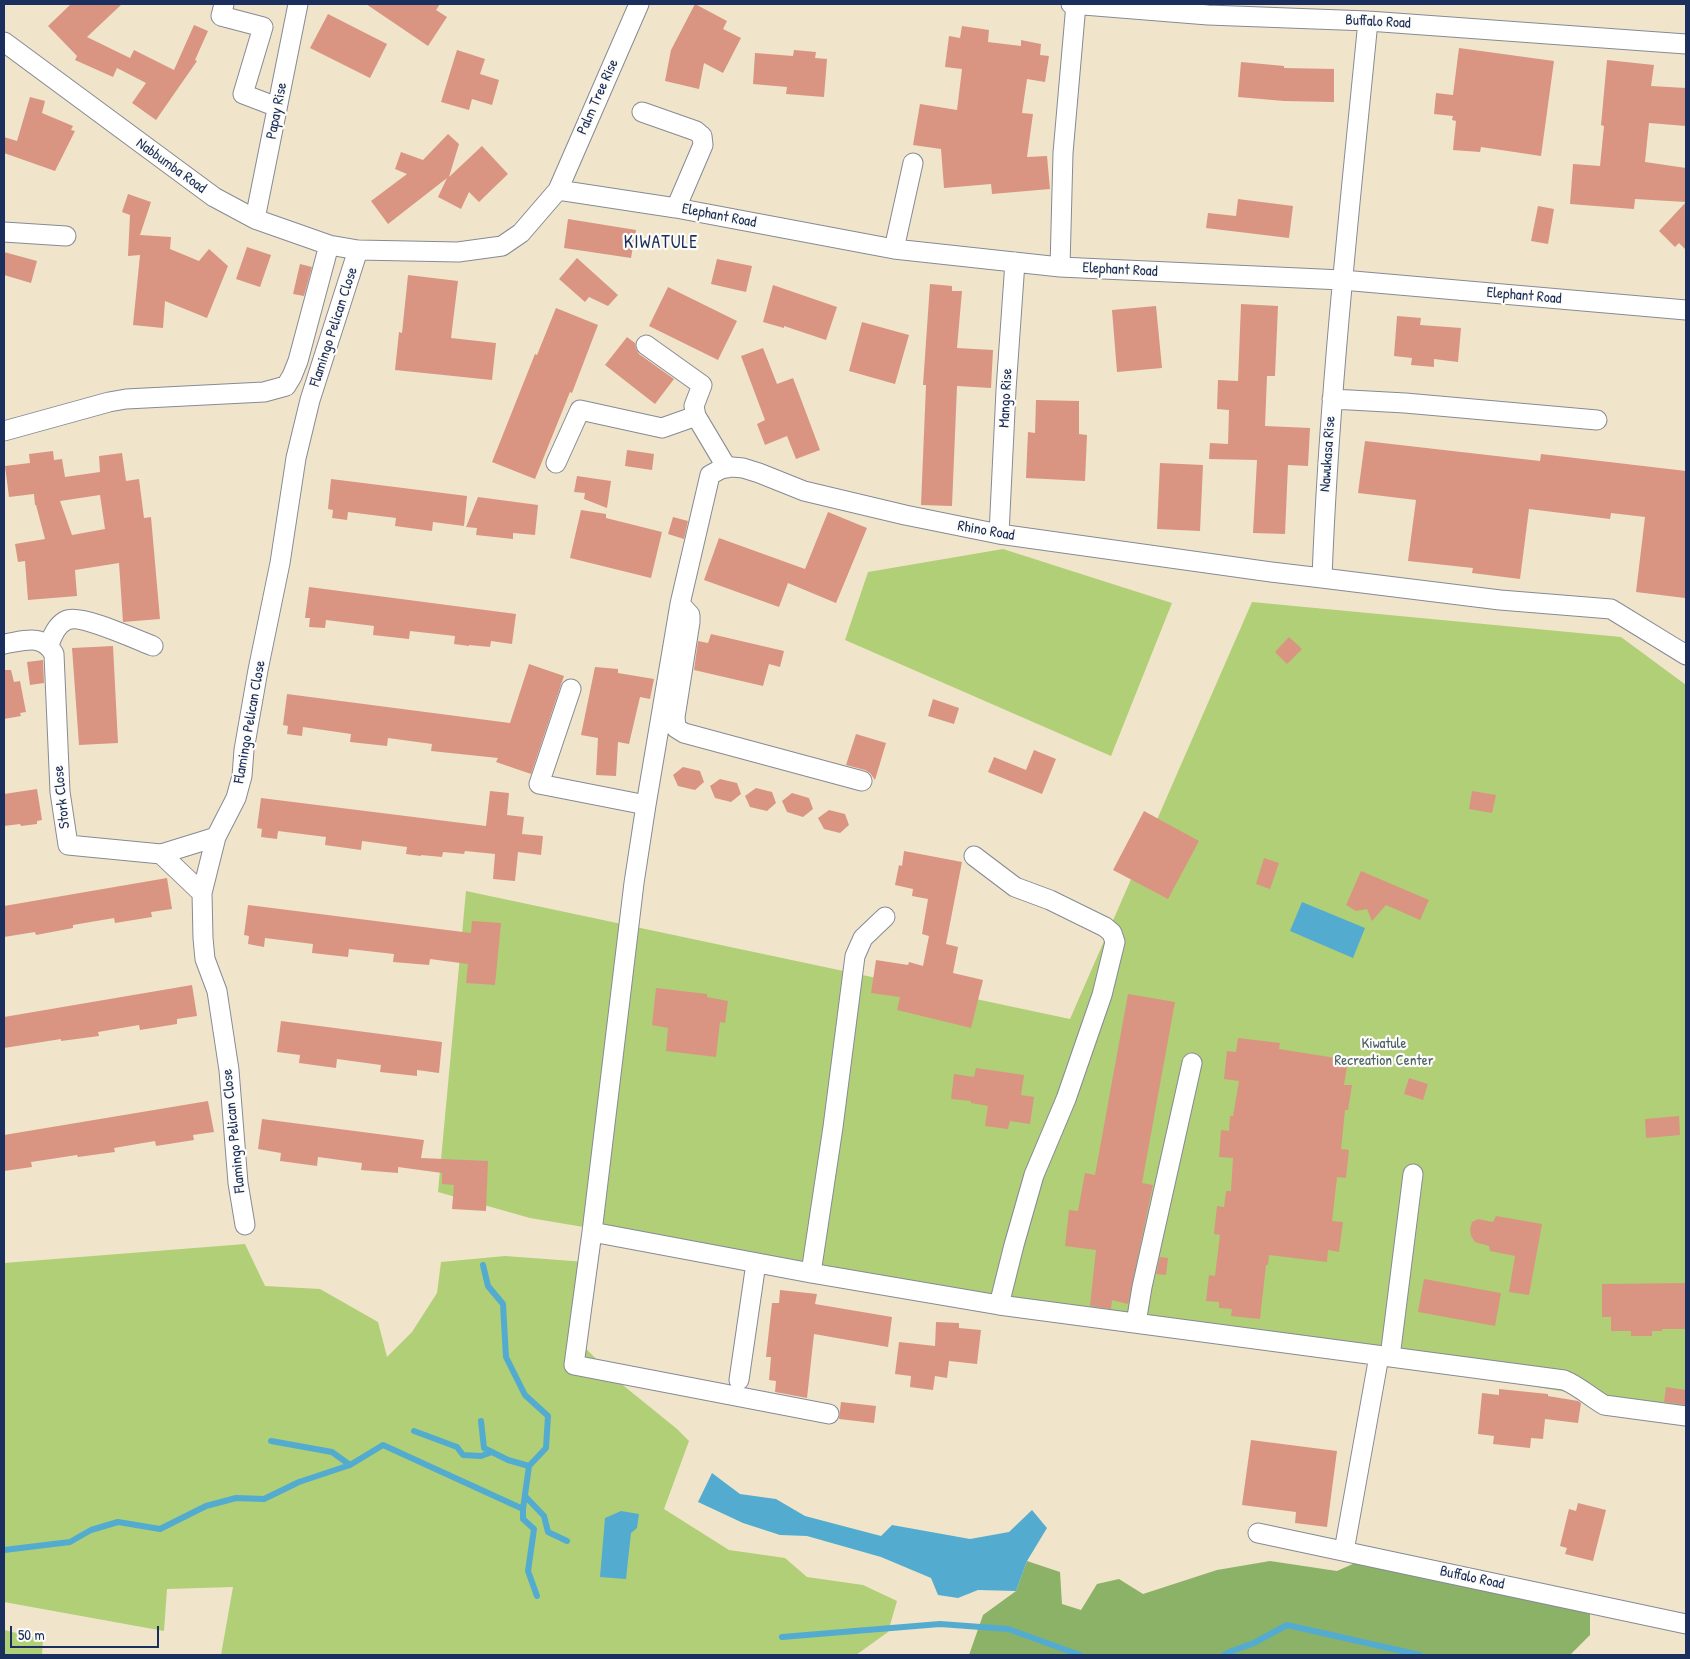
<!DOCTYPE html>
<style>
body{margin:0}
#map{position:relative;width:1690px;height:1659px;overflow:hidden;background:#f0e5ca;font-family:"Patrick Hand",sans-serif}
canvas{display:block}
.frame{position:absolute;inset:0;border:5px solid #1b2f5e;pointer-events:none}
.scale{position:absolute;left:10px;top:1626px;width:149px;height:22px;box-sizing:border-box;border:2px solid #1b2f5e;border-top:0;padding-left:6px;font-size:15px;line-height:18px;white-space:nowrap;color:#1b2f5e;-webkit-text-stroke:4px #fdfcf7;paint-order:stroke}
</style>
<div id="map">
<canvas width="1690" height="1659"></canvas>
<div class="frame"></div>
<div class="scale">50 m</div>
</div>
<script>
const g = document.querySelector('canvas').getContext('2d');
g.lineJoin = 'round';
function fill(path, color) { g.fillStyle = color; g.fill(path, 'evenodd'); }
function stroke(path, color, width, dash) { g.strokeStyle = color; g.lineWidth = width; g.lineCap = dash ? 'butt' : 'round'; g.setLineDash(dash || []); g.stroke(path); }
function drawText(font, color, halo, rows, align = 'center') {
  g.font = font + ' "Patrick Hand",sans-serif'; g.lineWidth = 4.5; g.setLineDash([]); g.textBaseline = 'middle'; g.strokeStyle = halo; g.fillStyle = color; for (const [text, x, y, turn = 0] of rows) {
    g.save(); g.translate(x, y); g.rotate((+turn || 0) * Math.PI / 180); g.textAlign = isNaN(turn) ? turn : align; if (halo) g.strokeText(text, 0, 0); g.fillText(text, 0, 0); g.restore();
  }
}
const green = new Path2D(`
 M1003,549L1172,603L1111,756L845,640L868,572Z
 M1252,602L1621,637L1686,685V1412L530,1218L438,1192L466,891L1070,1019Z
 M245,1244L265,1286L320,1289L378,1322L387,1357L412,1332L437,1293L441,1262L505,1256L586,1262L583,1346L624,1386L677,1429L689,1441L664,1509L729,1550L785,1558L807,1577L863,1585L897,1601L888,1632L856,1655H221L233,1587L167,1589L164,1631L4,1602V1263Z
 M4,1630L43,1639L42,1655H4Z`);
const forest = new Path2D(`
 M1027,1561L1060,1572L1062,1604L1081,1610L1097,1584L1119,1579L1143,1594L1217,1570L1270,1561L1337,1571L1355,1563L1440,1578L1590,1610V1635L1570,1655H969L983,1615L1016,1591Z`);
const water = new Path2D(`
 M1302,902L1365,928L1353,958L1290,931Z
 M712,1473L740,1494L776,1499L805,1516L881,1536L892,1525L970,1539L1009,1532L1032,1510L1047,1528L1027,1561L1016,1591L978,1590L958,1598L938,1595L931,1578L881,1557L807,1536L780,1535L743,1523L698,1502Z
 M621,1511L639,1514L637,1528L631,1533L626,1579L600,1577L605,1518Z`);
const stream = new Path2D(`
 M483,1265L488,1286L503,1304L506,1357L525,1395L548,1416L546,1448L529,1466
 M481,1421L484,1448L508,1460L529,1466L523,1509
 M414,1431L457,1447L463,1455L481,1456L492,1452
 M271,1441L332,1452L350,1465
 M525,1496L544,1516L548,1532L567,1541
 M4,1550L70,1542L91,1530L118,1522L160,1529L206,1506L236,1498L264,1499L299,1482L350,1465L383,1445L523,1509V1519L534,1529L528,1571L537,1596
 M782,1637L940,1624L1008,1629L1080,1655
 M1224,1655L1229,1652L1254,1643L1287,1625L1420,1655`);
const building = new Path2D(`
 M71,4H122L87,37L130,58L134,50L174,70L194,25L208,31L195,60L197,61L156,120L132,103L146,83L117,68L113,77L75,60L77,56L48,26Z
 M366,4H440L436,10L447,17L428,46Z
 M695,4L727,21L723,29L741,38L723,73L704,63L699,89L665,81L671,50Z
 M328,14L387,44L370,78L310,48Z
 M962,26L989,30L988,42L1021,46V40L1041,44L1040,55L1049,56L1045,82L1027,79L1022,113L1033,114L1027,157L1047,156L1050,189L992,194L991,184L944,188L941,149L913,145L920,104L957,110L962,69L945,67L949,36L960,38Z
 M1459,48L1554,61L1541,156L1481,147L1480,152L1453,150L1456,121L1452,120L1453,116L1434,114L1436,93L1453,95Z
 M457,50L485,59L480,74L499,80L492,105L472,99L469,110L441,102Z
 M794,50L816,52L815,58L827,59L824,97L786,94L787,87L753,84L755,53L793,56Z
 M1607,60L1654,65L1651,86L1686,88V126L1649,123L1645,162L1686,168V202L1635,199L1634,209L1570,204L1573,164L1600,166L1604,126L1601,125Z
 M1241,62L1284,66V68L1334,69V102L1284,101L1238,97Z
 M30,97L45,101L42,113L73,126L71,130L75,131L55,171L4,153V137L17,141Z
 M448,134L459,144L449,177L482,146L508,174L479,202L469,192L461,209L438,197L447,178L388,224L371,201L407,174L395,169L401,152L423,160Z
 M128,194L151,202L140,235L171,237L170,249L199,261L209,249L228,266L207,318L165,301L163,328L133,325L140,255L128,256L130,215L122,212Z
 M1238,199L1293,206L1289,238L1206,228L1208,213L1236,216Z
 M1686,202V250L1679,243L1675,247L1659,231Z
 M1538,206L1554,209L1548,244L1531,241Z
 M568,219L636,230L631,258L564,248Z
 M247,247L271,255L260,287L236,279Z
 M4,252L37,261L31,283L4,275Z
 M577,258L618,295L608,306L589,297L585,302L559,279Z
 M717,259L752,266L746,292L711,284Z
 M300,264L312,267L304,296L293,294Z
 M408,275L458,281L451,338L496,343L492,380L395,370L399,332L402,333Z
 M930,284L952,286V291H962L957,348L993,350L991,388L957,386L952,506L921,505L926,385H923Z
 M773,285L837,307L826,340L784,326V328L763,322Z
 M668,287L737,321L718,360L649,326Z
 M1241,304L1278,306L1275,376H1267L1265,426L1310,428L1308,466L1288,465L1285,534L1253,533L1257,460L1209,459L1210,443L1228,444L1229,410L1217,409L1218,380L1238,381Z
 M1156,306L1162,368L1117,372L1112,310Z
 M556,308L598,325L572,393L570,392L535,479L492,462L535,354L537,355Z
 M1397,316L1421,318L1420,325L1461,328L1458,362L1434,359V367L1411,365L1412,358L1394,356Z
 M862,322L909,335L895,384L849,371Z
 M627,337L635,343L636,349L639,354L674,379L655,404L605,365Z
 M763,348L777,384L793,378L820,450L796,459L787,436L765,445L757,424L765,420L741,356Z
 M1036,400L1079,401V434L1087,435L1085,481L1026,478L1028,432L1035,433Z
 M1365,441L1540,461L1541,454L1686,471L1685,598L1636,592L1645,517L1611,513L1610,519L1529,509L1520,579L1472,573L1473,568L1408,561L1416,500L1358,493Z
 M627,450L654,454L652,470L625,466Z
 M53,451L54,460L62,459L65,477L100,472L99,456L122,453L126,481L139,479L144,518L151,517L160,619L123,622L119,563L75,570L77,596L28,600L25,561L18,562L15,544L45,539L36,505H35L34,494L9,497L5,466L30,463L29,454ZM100,495L105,529L72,535L60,501Z
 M1160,463L1203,465L1200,531L1157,529Z
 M577,476L611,481L607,508L584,499L585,493L574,492Z
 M331,479L467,496L464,526L433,522L432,531L395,526L396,518L348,512L347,520L332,518L333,510L328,509Z
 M478,497L538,505L535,535L513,533V539L476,535L477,528L466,527Z
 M581,510L606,514V518L662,532L651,578L570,558Z
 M828,512L867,528L836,603L788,583L779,607L704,580L719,538L805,569Z
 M673,517L688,521L684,539L668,534Z
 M309,587L516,614L512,644L491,641L490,647L469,645V646L454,644L455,636L410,631L409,639L373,635L374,626L326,620L325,628L309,627L310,618H305Z
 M711,634L784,651L780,667L769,664L763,686L694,670L698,641L708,643Z
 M1289,637L1302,649L1287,664L1275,652Z
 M113,646L118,743L79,745L72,648Z
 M43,660L44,683L30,685L27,662Z
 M529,664L564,676L531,774L496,762L498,758L431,751L432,744L388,738L387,746L350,742L351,734L303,727L302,736L287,734L288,726L283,725L287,694L510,723Z
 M595,667L618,669V673L654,679L650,699L640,697L629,744L618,742L616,776L596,775L598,738L581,735Z
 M4,670H11L14,682L20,681L26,712L20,713L21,716L4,719Z
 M933,699L959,708L954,724L928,716Z
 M856,734L886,743L875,780L870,773L865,770L846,765Z
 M1034,750L1056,759L1042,794L988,772L994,757L1026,770Z
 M683,767L700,771L704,782L695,790L678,786L673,775Z
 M720,779L737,783L741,794L731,802L715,798L710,786Z
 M756,788L772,792L776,803L767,811L750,807L745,796Z
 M37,789L42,820L37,821V824L21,826L20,824L4,826V794Z
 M490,791L509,793L507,815L524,817L522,834L543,836L541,855L518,852L515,881L493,879L495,854L465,851L464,854L443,852L442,857L421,855V856L406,854L407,847L362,841L361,850L325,845L326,837L278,831L277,839L261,837L262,829L257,828L261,798L486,826Z
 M1472,791L1496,795L1492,813L1469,809Z
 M792,793L809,798L813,809L803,817L787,812L782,801Z
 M829,810L845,814L849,825L840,833L824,829L818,818Z
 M1144,811L1199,841L1168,899L1113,870Z
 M904,851L962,862L946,944L958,947L953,973L983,980L971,1028L897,1010L900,997L871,993L876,960L908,965L909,962L923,966L929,936L922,934L928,899L912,896L913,889L895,885L899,865L902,866Z
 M1264,858L1279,863L1270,889L1256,884Z
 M1361,871L1429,900L1420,920L1386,905L1372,921L1367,909L1356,911L1346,905Z
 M167,878L172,909L151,912L152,917L115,923L114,918L73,925V928L36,935L35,932L4,937V906Z
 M248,905L471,933L472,921L501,923L495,985L466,983L468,964L430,959L429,965L393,962L394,954L349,949L348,957L312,953L313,944L265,938L264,947L248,944L249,936L244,935Z
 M192,985L197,1016L177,1019V1024L140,1030L139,1025L98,1032L99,1036L84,1038L61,1041V1039L4,1048V1017Z
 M656,988L707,994V997L728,1001L725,1023L720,1022L716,1057L666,1051L668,1028L652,1025Z
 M1128,994L1175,1002L1142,1183L1153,1185L1128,1304L1112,1300L1111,1309L1090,1306L1096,1250L1065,1246L1069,1210L1078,1211L1085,1173L1095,1175Z
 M281,1021L442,1042L439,1073L417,1070V1076L380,1072L381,1065L337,1059L336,1068L299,1063L300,1055L277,1052Z
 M1238,1038L1280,1043L1279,1049L1348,1060L1344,1085H1352L1348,1110H1345L1341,1149L1349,1150L1346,1178L1337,1177L1332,1221L1343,1222L1339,1252L1328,1250L1327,1262L1269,1255L1268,1265H1266L1260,1319L1231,1316L1232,1309L1219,1308V1302L1206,1301L1209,1275L1215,1276L1220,1235L1214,1234L1217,1206L1224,1207L1226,1191H1231L1233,1158L1219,1157L1221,1130L1229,1131L1230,1116H1233L1239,1081L1224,1079L1227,1051L1236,1052Z
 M976,1068L1024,1075L1021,1095L1034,1097L1030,1124L1010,1121L1008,1129L985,1126L988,1106L971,1103V1101L951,1099L954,1074L974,1077Z
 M1409,1078L1428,1084L1423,1100L1404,1094Z
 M208,1101L214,1132L193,1135L194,1140L156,1146L155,1141L114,1148L115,1152L78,1157L77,1155L31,1162L32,1167L4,1171V1135Z
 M1679,1116L1680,1135L1646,1138L1645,1119Z
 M262,1119L424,1140L421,1158L488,1161L486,1211L452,1209L454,1185L442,1184V1173L398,1167V1173L361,1170L362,1163L318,1157L317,1166L280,1161L281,1153L258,1149Z
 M1496,1216L1542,1224L1529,1295L1509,1292L1515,1256L1490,1251L1489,1246L1475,1242L1471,1236L1470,1229L1472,1222L1478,1219L1493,1222Z
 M1160,1257L1168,1258L1166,1275L1156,1274Z
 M1424,1279L1501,1293L1495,1326L1418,1312Z
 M1686,1283V1329H1662V1331H1652V1336H1631V1331H1611V1317H1602V1284Z
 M780,1290L817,1294L815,1304L892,1317L888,1347L814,1334L807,1398L775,1392L776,1381L769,1380L771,1357H766L772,1303H779Z
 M936,1322L959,1323V1328L981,1330L977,1364L949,1361L947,1378L935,1376L933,1390L910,1387L911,1376L895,1374L899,1342L935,1346Z
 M1666,1387L1686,1390V1405L1664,1402Z
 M1499,1389L1548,1394V1396L1578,1401L1581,1403L1578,1423L1545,1419L1543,1439L1531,1438L1530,1448L1493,1444L1494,1436L1478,1434L1482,1393L1499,1395Z
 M841,1402L876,1406L874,1423L839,1419Z
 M1251,1440L1337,1451L1327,1527L1295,1523L1296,1512L1242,1505Z
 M1578,1503L1606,1510L1593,1561L1565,1554L1567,1548L1560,1546L1569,1509L1576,1511Z`);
const minor = new Path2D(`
 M224,4L221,16L263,27L243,94L277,107
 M1071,4L1208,15L1368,21L1686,44
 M1368,21C1350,206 1329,391 1322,578L1271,572L999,534L905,515L804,491L759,473L743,468L732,467L721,469L710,475L680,604L646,805L634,883L592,1232L811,1273L999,1305L1564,1380C1579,1386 1590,1397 1604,1405L1686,1416
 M4,42L214,197L255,219L329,245L358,250L458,252L502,246L521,233L558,190L639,4
 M642,112L696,131L702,136L703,145L676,208
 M558,190L676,208L894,249L1060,267L1342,280L1686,310
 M255,219L298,4
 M4,232L66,236
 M894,249L913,163
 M1060,267L1063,153L1076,4
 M646,345L702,385L694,406L696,416L727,468
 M1332,399L1405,403L1597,420
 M4,431L109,402L126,399L264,392L286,386L292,376L298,361L329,245
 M556,463L580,410L662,428L696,416
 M999,534L1006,390L1015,262
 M1322,578L1500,600L1611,609L1686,655
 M680,604L690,615V622L675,717L676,728L684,733L862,781
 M4,644C24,641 42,633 54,654L60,792L68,845L161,854L216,837
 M49,645C52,636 57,624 67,620C81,614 137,640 153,646
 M571,689L539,784L646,805
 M161,854L202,893
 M974,856L1015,887L1050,900L1105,927L1112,933L1115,942L1102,995L1066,1099L1034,1175L1014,1245L999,1305
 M245,1225L238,1183L229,1070L217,991L205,959L203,938L202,893L216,837L236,798L242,776L244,750L258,670L280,563L296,458L310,400L358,250
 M592,1232L574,1365L829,1414
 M811,1273L833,1127L855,956L863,938L885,917
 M1136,1323L1142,1287L1192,1063
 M1390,1357L1413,1174
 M739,1380L756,1263
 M1258,1533L1686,1624
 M1344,1551L1379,1356`);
const streetNames = [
 ["Buffalo Road",1378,22,3],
 ["Palm Tree Rise",598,97,-66],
 ["Papay Rise",277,111,-79],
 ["Nabbumba Road",171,166,36],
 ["Elephant Road",719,216,11],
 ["Elephant Road",1120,270,3],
 ["Elephant Road",1524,296,5],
 ["Flamingo Pelican Close",334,327,-72],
 ["Mango Rise",1006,398,-87],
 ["Nawukasa Rise",1328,454,-86],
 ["Rhino Road",986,531,10],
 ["Flamingo Pelican Close",250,722,-80],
 ["Stork Close",62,797,-96],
 ["Flamingo Pelican Close",234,1131,-96],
 ["Buffalo Road",1472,1578,12]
];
const parkNames = [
 ["Kiwatule",1384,1044],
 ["Recreation Center",1384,1061]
];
const quarterNames = [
 ["KIWATULE",661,243]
];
fill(green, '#b0cf77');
fill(forest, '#8cb268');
fill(water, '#53acd0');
stroke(stream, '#53acd0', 6);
fill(building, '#d99582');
stroke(minor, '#868a94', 21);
stroke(minor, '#fff', 19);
drawText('15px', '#1b2f5e', '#fdfcf7', streetNames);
drawText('15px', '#485f66', '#fdfcf7', parkNames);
g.letterSpacing = '1px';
drawText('18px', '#1b2f5e', '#fdfcf7', quarterNames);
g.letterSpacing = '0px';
</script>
